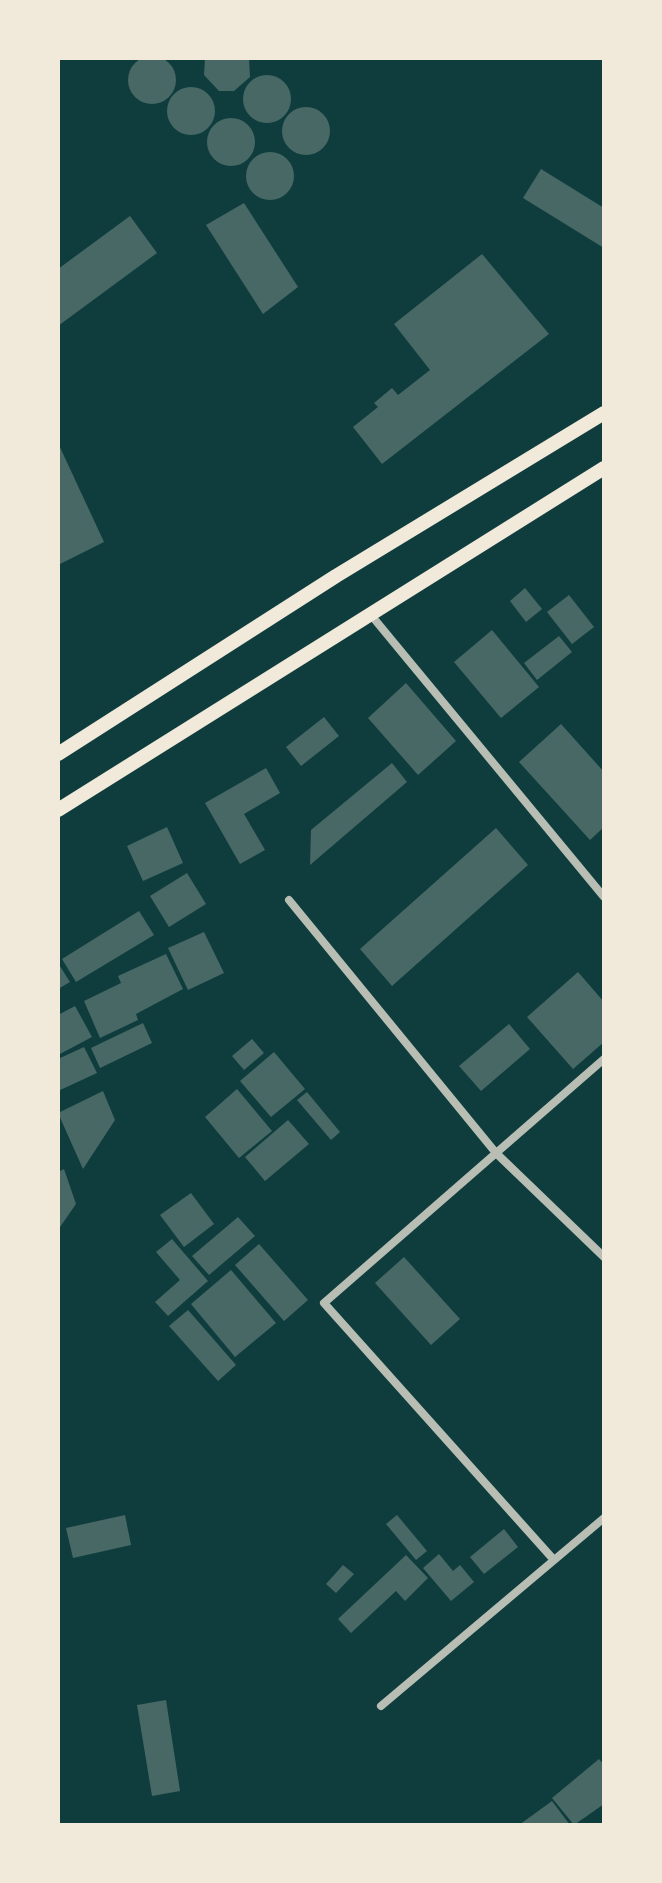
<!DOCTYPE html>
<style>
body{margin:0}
#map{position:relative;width:662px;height:1883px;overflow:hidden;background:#0f3d3e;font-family:"Roboto Condensed",sans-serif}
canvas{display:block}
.frame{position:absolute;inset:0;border:60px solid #f1e9da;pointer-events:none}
</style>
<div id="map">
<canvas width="662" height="1883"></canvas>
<div class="frame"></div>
</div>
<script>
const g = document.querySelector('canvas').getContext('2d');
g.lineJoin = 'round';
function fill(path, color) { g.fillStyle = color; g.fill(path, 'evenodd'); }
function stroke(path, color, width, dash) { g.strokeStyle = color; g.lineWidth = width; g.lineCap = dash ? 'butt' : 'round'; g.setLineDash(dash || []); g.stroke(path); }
const building = new Path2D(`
 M128 80a24 24 0 1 1 48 0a24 24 0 1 1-48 0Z
 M205,58H249L250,77L234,91H219L204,75Z
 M243 99a24 24 0 1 1 48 0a24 24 0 1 1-48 0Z
 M167 111a24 24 0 1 1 48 0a24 24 0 1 1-48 0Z
 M282 131a24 24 0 1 1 48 0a24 24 0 1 1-48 0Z
 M207 142a24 24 0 1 1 48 0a24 24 0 1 1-48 0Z
 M246 176a24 24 0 1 1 48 0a24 24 0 1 1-48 0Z
 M541,169L604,208V248L523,198Z
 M244,203L298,287L263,314L206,225Z
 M130,216L157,253L58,326V269Z
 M482,254L549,334L382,464L353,427L378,407L374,403L392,388L398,395L430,370L394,324Z
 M58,443L104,542L58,565Z
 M525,588L542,609L526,622L510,601Z
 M569,595L594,627L572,644L547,612Z
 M492,630L539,687L501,718L454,662Z
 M559,636L572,652L537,680L524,663Z
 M406,683L456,741L418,775L368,718Z
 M324,717L339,736L301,766L286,747Z
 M561,724L604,772V827L590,840L519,762Z
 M392,763L407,782L310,865L311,830Z
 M266,768L280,793L244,814L265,850L240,864L205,803Z
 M167,827L183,863L143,881L127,846Z
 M496,828L528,865L392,986L360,949Z
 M187,873L206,904L169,927L150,896Z
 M139,911L154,935L76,982L62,959Z
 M204,932L224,973L188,990L168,948Z
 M166,954L183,989L136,1014L138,1020L100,1038L84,1001L121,983L118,976Z
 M58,963L70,982L58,989Z
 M578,972L604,1002V1042L573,1069L527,1017Z
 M75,1006L92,1037L58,1055V1015Z
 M143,1023L152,1043L100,1068L91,1048Z
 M509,1024L530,1049L481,1091L459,1066Z
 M252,1039L264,1053L244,1070L232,1056Z
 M84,1047L97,1073L58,1091V1059Z
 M274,1052L305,1089L271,1117L240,1081Z
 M237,1089L272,1131L239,1158L205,1117Z
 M103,1091L115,1120L83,1169L58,1113Z
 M307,1092L340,1132L331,1140L297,1100Z
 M288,1120L309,1144L265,1181L245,1157Z
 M64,1169L76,1204L58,1230V1172Z
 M191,1193L214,1224L184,1247L160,1215Z
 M238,1217L255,1236L209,1275L192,1256Z
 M172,1239L208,1281L168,1316L155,1302L180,1280L156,1252Z
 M259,1244L308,1300L284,1321L235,1265Z
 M404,1257L460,1319L431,1345L375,1283Z
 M231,1270L276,1323L235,1357L191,1304Z
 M188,1310L236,1365L218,1381L169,1326Z
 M125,1515L131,1545L73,1558L66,1528Z
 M397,1515L427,1551L416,1560L386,1524Z
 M504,1529L518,1547L484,1574L470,1557Z
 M439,1554L453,1571L460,1565L474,1582L451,1601L423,1568Z
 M406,1555L428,1578L405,1601L396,1591L351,1633L338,1619Z
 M343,1565L354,1574L336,1593L326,1584Z
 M166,1700L180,1791L152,1796L137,1705Z
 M599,1759L604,1765V1804L574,1825L552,1798Z
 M552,1801L570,1825H519Z`);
const minor = new Path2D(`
 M371,615L604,897
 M289,900L496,1153L604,1257
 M554,1560L324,1303L604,1059
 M381,1706L604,1518`);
const primary = new Path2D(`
 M58,754L336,576L604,413
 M58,810L604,468`);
fill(building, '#486865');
stroke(minor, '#b8beb3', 8);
stroke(primary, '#f1e9da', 14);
</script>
